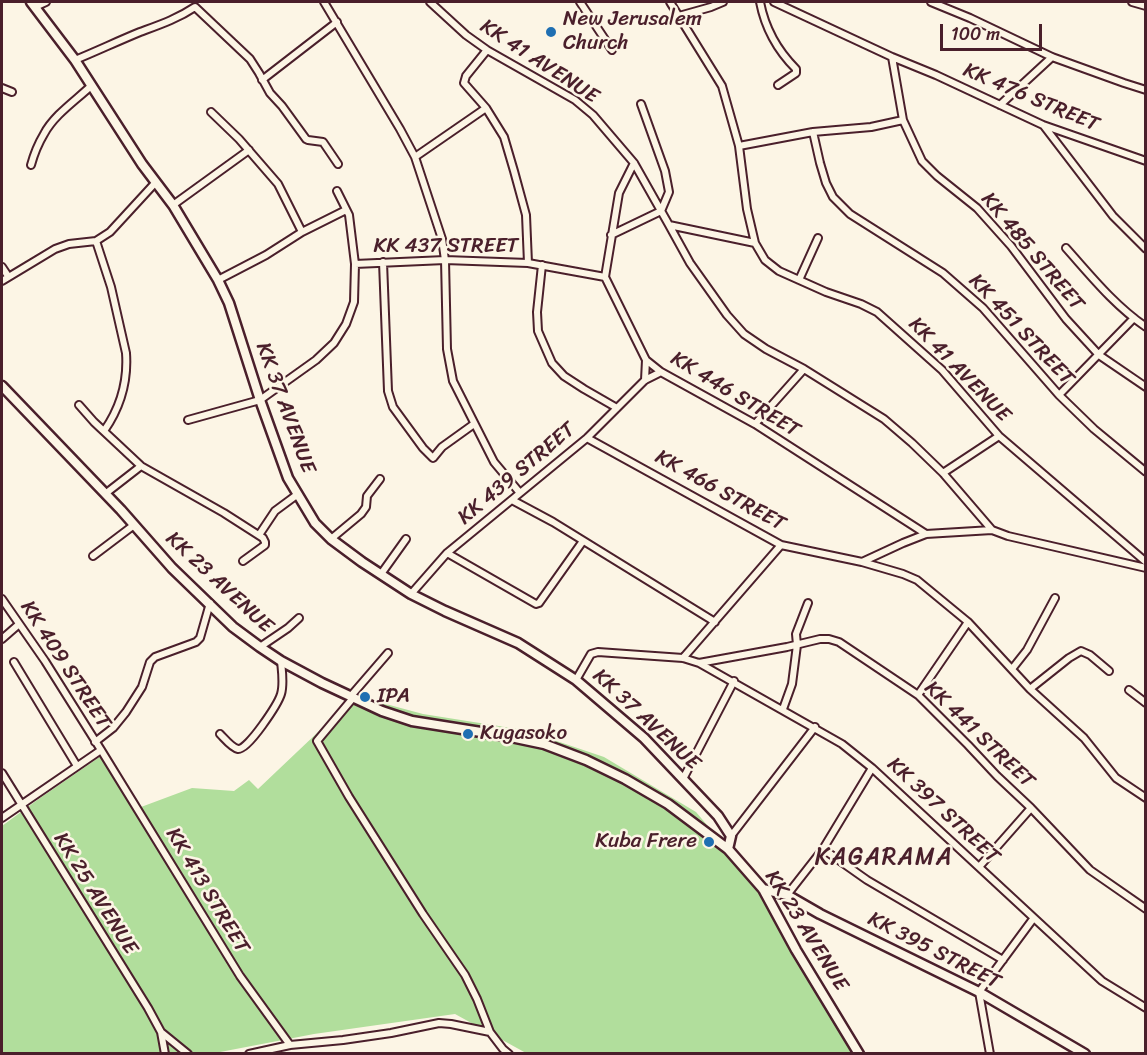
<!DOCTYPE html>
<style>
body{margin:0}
#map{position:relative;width:1147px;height:1055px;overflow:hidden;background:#fcf5e5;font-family:Sriracha,sans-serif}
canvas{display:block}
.frame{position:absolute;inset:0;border:3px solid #4a1f2b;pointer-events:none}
.scale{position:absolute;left:940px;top:24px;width:102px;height:27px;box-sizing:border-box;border:3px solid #4a1f2b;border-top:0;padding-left:8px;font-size:18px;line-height:21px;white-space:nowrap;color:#4a1f2b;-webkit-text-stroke:4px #fcf5e5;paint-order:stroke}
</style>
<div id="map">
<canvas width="1147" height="1055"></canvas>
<div class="frame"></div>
<div class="scale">100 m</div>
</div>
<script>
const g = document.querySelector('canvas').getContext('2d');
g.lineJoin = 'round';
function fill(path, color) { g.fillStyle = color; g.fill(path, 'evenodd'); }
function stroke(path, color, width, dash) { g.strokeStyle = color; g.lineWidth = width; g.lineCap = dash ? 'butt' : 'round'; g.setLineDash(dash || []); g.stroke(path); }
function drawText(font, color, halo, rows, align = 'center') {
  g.font = font + ' Sriracha,sans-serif'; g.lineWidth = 5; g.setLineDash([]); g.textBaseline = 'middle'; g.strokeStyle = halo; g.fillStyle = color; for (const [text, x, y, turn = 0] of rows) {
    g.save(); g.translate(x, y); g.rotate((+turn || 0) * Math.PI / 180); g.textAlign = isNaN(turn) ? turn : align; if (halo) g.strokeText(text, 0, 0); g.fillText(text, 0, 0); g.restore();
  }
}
const green = new Path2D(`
 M356,696L423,714L524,730L604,757L696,812L761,889L854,1053H526L455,1014L314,1034L215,1053H2V826L40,798L101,756L133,810L192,788L234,791L249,780L258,789Z`);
const street = new Path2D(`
 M324,2L400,129L415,157L442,239L445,260L447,349L453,381L494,462L520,493
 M430,2L466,35L487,50L575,100L593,115L634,163L669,225L755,243L765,260L779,271L826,292L861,304L877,312L942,370L999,436L1146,562
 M580,2L612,50
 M670,2L722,86L739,146L747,209L755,243
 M760,2C765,28 777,50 796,69V73L778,85
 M774,2L892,57L936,75L1043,125L1146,161
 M931,2L970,18L1052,57L1124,83L1146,90
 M1132,2L1146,6
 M35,7L46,2
 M679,16L711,7L723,2
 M487,50L466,76L464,83L486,108L504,137L514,171L526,215L528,263
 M892,57L903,120L922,161L937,176L977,208L1011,246L1066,319L1099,355L1146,387
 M75,60C97,51 118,41 140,32C159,25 177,19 195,7L250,59L259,73L270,93L282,106L306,139L308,140L323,142L338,164
 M262,80L337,22
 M2,88L12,92
 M1000,105L1052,57
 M211,112L239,139L278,184L302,232
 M1044,126L1113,216L1146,249
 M813,132L820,163L826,183L833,197L850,214L943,273L983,308L1059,395L1094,429L1146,472
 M739,146L813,132L871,127L903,120
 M415,157L486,108
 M634,163L619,193L605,277L646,360L661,372L755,424L926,534
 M31,165C34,154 38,144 44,134C54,115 75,101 91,86
 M337,191L349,215L355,264
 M173,205L249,150
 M669,225L690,263L727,315L744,334L766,349L804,369L884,419L912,443L943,473L992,530
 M611,235L661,211L669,192L665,171L641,104
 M1066,248C1091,276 1114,305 1146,327
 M383,262L388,391L393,407L423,448L433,458L442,447L474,424
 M542,265L537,312L538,331L552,363L564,376L584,389L617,408
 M2,267L8,276
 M218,280L266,255L302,232L346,210
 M799,280L818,238
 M2,281L55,249L69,244L96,241
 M645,380L646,360
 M1059,395L1134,318
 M79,405L94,422L141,466L224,513L263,538L265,542V545L243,561
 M188,420L260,400L316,360L334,343L346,324L354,302L355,264L445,260L528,263L605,277
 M755,424L804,369
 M104,431C120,408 128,381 126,353L111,287L96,241L110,232L156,182
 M587,438L781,545L862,562L903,574L917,580L968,622L1030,689L1084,738L1116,778L1146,798
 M943,473L999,436
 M105,494L141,466
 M512,500L553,522L715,622
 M259,535L275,511L298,494
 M331,539L361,514L366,507L367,496L380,479
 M447,553L536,604L539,603L583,541
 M93,556L134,525
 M862,562L903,543L926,534L992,530L1008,536L1146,568
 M381,574L406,539
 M411,594L447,553L587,438L645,380L661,372
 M2,599L45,661L101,750L240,976L290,1045
 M2,639L18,625
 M260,647L288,628L299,618
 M683,658L781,545
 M14,662L77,766
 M699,663L842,744L872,768L1102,981L1146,1008
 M1012,669L1027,650L1055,598
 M576,680L591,654L598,652L683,658L699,663L787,647L820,639H829L839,642L918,695L968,745L997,776L1031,808L1090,870L1146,909
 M1030,689L1069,658L1081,651L1090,655L1109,671
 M1129,690L1146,703
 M918,695L968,622
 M350,697L388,653
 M353,698L317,741L349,797L423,914L465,975L477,999L490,1032L503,1049L509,1054
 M783,709L792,684L797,645L796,634L808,603
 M220,734C225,739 232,748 238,749C248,750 278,704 281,694C284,684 282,672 281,661
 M95,742L113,728L126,712L142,687L150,662L155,657L196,642L200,638L210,603
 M2,773L148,1008L161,1032L165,1054
 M683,779L734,681
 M2,818L101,750
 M731,836L815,727
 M823,849L867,880L1003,960
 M979,867L1031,808
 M787,895L823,849L872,768
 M161,1032L188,1054
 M249,1054L290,1045L343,1040L391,1033L439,1023L451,1024L490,1032
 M990,1054L979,992L1033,919`);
const secondary = new Path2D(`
 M31,2L75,60L142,164L173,205L218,280L229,303L260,400L288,478L315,523L331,539L362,562L411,594L445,611L518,643L576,680L644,738L718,816L731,836L728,849
 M2,386L121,510L172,568L233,627L260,647L281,661L322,683L382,711L412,721L506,736L544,744L586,760L625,779L668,804L728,849L763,889L796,950L859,1054
 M763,889L787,895L820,914L979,992L1085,1054`);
const markers = [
 [551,32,6,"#1f6fb2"],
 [365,697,6,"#1f6fb2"],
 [468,734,6,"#1f6fb2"],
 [709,842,6,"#1f6fb2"]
];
const poiNames = [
 ["New Jerusalem",563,20],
 ["Church",563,44],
 ["IPA",377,697],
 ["Kugasoko",480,734],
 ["Kuba Frere",697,842,"right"]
];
const streetNames = [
 ["KK 41 AVENUE",539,62,33],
 ["KK 476 STREET",1031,98,23],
 ["KK 437 STREET",446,247],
 ["KK 485 STREET",1032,252,50],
 ["KK 451 STREET",1021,330,47],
 ["KK 41 AVENUE",959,370,46],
 ["KK 446 STREET",735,395,31],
 ["KK 37 AVENUE",285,408,70],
 ["KK 439 STREET",517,474,-40],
 ["KK 466 STREET",720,491,29],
 ["KK 23 AVENUE",219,583,43],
 ["KK 409 STREET",65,665,57],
 ["KK 37 AVENUE",646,720,43],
 ["KK 441 STREET",979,735,44],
 ["KK 397 STREET",943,811,43],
 ["KK 413 STREET",207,891,59],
 ["KK 25 AVENUE",95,894,58],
 ["KK 23 AVENUE",806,931,58],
 ["KK 395 STREET",934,951,27]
];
const quarterNames = [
 ["KAGARAMA",884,858]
];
fill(green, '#b1de9c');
stroke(street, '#4a1f2b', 10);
stroke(secondary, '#4a1f2b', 13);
stroke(street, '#fcf5e5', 6);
stroke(secondary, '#fcf5e5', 8);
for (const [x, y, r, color] of markers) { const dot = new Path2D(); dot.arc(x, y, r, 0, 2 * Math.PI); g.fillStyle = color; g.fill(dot); stroke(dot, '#fcf5e5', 2); }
drawText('21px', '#4a1f2b', '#fcf5e5', poiNames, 'left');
drawText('21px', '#4a1f2b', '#fcf5e5', streetNames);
g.letterSpacing = '1.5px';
drawText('24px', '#4a1f2b', '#fcf5e5', quarterNames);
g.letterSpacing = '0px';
</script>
